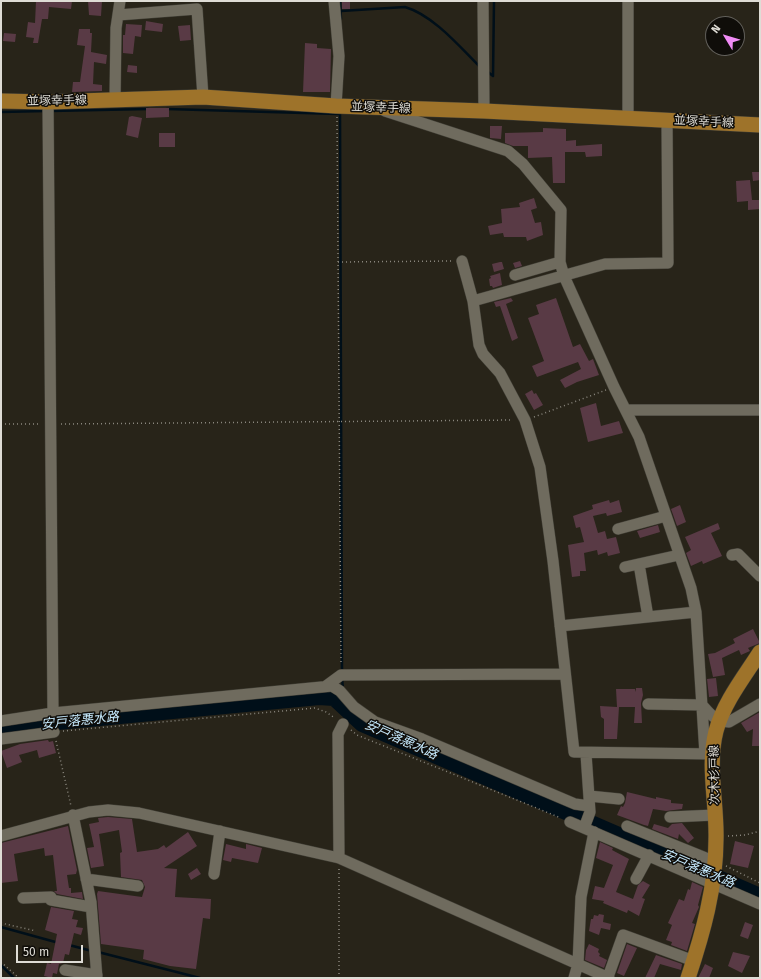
<!DOCTYPE html>
<meta charset="utf-8">
<style>
body{margin:0}
#map{position:relative;width:761px;height:979px;overflow:hidden;background:#282419;font-family:"Fira Sans",sans-serif}
canvas{display:block}
.frame{position:absolute;inset:0;border:2px solid #dedcd5;pointer-events:none}
.north{position:absolute;left:705px;top:16px;width:40px;height:40px;box-sizing:border-box;background:#0f0d09;border:1px solid #62605b;border-radius:50%;rotate:308deg;font-size:11px;font-weight:700;line-height:16px;text-align:center;color:#dedcd5}
.north::after{content:'';display:block;margin:auto;width:14px;height:18px;background:#f08bf5;clip-path:polygon(50% 0,100% 100%,50% 72%,0 100%)}
.scale{position:absolute;left:16px;top:945px;width:67px;height:18px;box-sizing:border-box;border:2px solid #dedcd5;border-top:0;padding-left:5px;font-size:12px;line-height:14px;white-space:nowrap;color:#dedcd5;-webkit-text-stroke:3px #0f0d09;paint-order:stroke}
</style>
<div id="map">
<canvas width="761" height="979"></canvas>
<div class="frame"></div>
<div class="north">N</div>
<div class="scale">50 m</div>
</div>
<script>
const g = document.querySelector('canvas').getContext('2d');
g.lineJoin = 'round';
function stroke(path, color, width, dash) { g.strokeStyle = color; g.lineWidth = width; g.lineCap = dash ? 'butt' : 'round'; g.setLineDash(dash || []); g.stroke(path); }
function fill(path, color) { g.fillStyle = color; g.fill(path, 'evenodd'); }
function drawText(font, color, halo, rows, align = 'center') {
  g.font = font + ' "Fira Sans","Noto Sans JP",sans-serif'; g.lineWidth = 3; g.setLineDash([]); g.textBaseline = 'middle'; g.strokeStyle = halo; g.fillStyle = color; for (const [text, x, y, turn = 0] of rows) {
    g.save(); g.translate(x, y); g.rotate((+turn || 0) * Math.PI / 180); g.textAlign = isNaN(turn) ? turn : align; if (halo) g.strokeText(text, 0, 0); g.fillText(text, 0, 0); g.restore();
  }
}
const stream = new Path2D(`
 M340,1L341,19
 M341,11L405,7C433,15 460,47 480,67
 M488,72L493,76L494,1
 M167,109L338,114
 M51,111L148,109
 M1,112L46,111
 M340,112L342,673
 M342,678L343,689
 M343,700V707
 M1,927L59,943
 M69,945L92,951
 M98,952L200,978
 M1,965L14,978`);
const river = new Path2D(`
 M1,731L47,723L319,697L334,698L362,724L760,896`);
const building = new Path2D(`
 M36,1H72L71,9L49,7L48,19H42L38,43H33L34,38L26,37L28,22L35,23Z
 M88,1H102L101,16L89,15Z
 M342,1H350V9H342Z
 M146,21L163,24L162,32L145,30Z
 M126,24L142,25L141,37L135,36L133,54L123,53V35H125Z
 M190,25L191,40L180,41L178,26Z
 M79,29H90V33H92L91,52L107,55L106,64L94,62L93,84L102,85V91L72,92L73,82H80L85,46L77,45Z
 M4,33L16,34L15,42L3,41Z
 M305,43L317,44V48L331,49L330,92H303Z
 M128,65L137,66V73L127,72Z
 M146,108H169V117L146,118Z
 M132,116L142,118L138,138L126,135L129,117Z
 M490,126H502L501,139L490,138Z
 M543,128L566,129V141L576,140V146L602,144V156L586,157L585,152H565V183H553L552,157L528,158V146H513L505,143V133L543,132Z
 M159,133H175V147H159Z
 M752,172H760V180L753,181Z
 M750,180L752,200H760V209L748,210V201L737,202L736,181Z
 M534,198L537,208L531,210L535,223L541,222L543,235L527,241L526,237H504L503,233L490,235L488,226L502,223L501,209L520,207L519,203Z
 M520,261L522,266L515,268L513,263Z
 M500,262H502L504,269L494,272L492,264Z
 M500,273L502,285L493,288L492,286H490L489,279L491,278L490,276Z
 M511,298L513,301L506,304L518,338L512,341L500,306L496,307L494,302Z
 M556,298L573,347L580,344L589,361L593,359L599,375L577,382L565,388L560,380L581,369L578,362L537,377L532,366L544,361L528,318L539,314L536,305Z
 M532,390L534,394L536,393L543,405L534,410L525,394Z
 M596,403L601,426L619,421L623,433L588,442L580,408Z
 M609,500L610,503L619,500L622,512L607,516L606,513L593,516L598,533L605,531L607,539L616,537L620,553L608,556L607,552L598,555L597,550L584,553L586,571H580V576L572,577L568,545L584,542L580,527L576,528L573,516L593,509L592,505Z
 M680,505L686,522L677,526L671,509Z
 M718,523L720,529L711,533L722,556L703,564L702,561L691,566L686,553L691,550L685,537Z
 M658,525L660,532L640,538L637,531Z
 M753,629L760,643L748,648L750,651L741,655L739,650L722,658L725,675L713,677L708,654L715,653L735,643L733,639Z
 M716,678L718,696L709,697L707,679Z
 M636,688H642L643,695L641,703L642,723H634L635,707H619L617,739H604V719L601,717L600,706L617,707L616,689H635L636,692Z
 M760,712V746H752L753,729L747,732L741,723Z
 M48,740L49,742L53,741L56,753L39,758L37,750L19,755L22,762L7,768L1,751L20,744Z
 M627,792L656,799V797L671,800V803L683,804L682,809L666,811L653,809L648,826L644,825L617,815L621,806L623,807L625,803Z
 M108,817L132,819L137,852L158,849L164,845L166,848L188,832L197,846L164,868L177,869L175,897L211,899L210,919L203,918L196,969L170,966L143,959L144,950L101,944L97,894L98,891L142,897L145,887L142,880L121,877L120,853L122,852L119,830L99,834L104,866L91,868L87,848L94,847L89,824L99,822L98,818Z
 M682,823L694,838L688,843L679,834L678,839L652,829L654,824L668,828L672,824Z
 M68,826L77,870L76,874L67,875L69,888H71V893L82,892L83,899L57,894L54,891H57L53,855L45,856L44,848L14,854L18,881L1,883V843Z
 M735,841L754,846L748,868L730,864Z
 M600,842L613,848L612,850L629,859L616,892L633,899L638,885L643,881L650,885L642,898L645,899L639,916L628,910L627,913L603,903L604,901L592,899L595,886L604,888L613,865L596,858Z
 M226,844L246,849V844L262,848L258,863L232,858L231,862L223,860Z
 M197,868L201,874L191,880L188,874Z
 M692,882L703,887L698,905L699,907L692,923L695,924L687,951L671,945L672,942L666,940L672,925L668,923L679,899L684,901L688,889L690,890Z
 M51,907L74,911L72,919L78,920L76,927L83,928L81,935L74,933L69,955L65,954L63,963L59,964L57,974L53,973L52,978L44,976L47,963L51,964L57,934L45,930Z
 M599,914L604,915L603,922L611,924L610,930L601,928L599,935L589,931L591,919H593L594,915L598,916Z
 M745,922L753,925L748,939L740,936Z
 M589,944L599,949L598,952L600,954L599,956L607,960L604,968L585,960L586,950Z
 M627,944L637,948L624,976L617,973Z
 M733,952L750,956L742,973L728,966Z
 M656,955L682,964L681,970L660,964L654,978H645Z
 M705,964L713,968L709,978H698Z`);
const path = new Path2D(`
 M337,117L341,665
 M338,262L453,261
 M534,417L606,390
 M1,424H41
 M61,424L513,420
 M351,730L357,735L561,818
 M63,731L315,708L326,712L335,718
 M56,741L71,806
 M728,836L745,835L760,831
 M726,866L760,883
 M1,923L36,931
 M1,962L19,978
 M339,978V868`);
const minor = new Path2D(`
 M334,1L339,56L336,106
 M483,1L484,111
 M628,1V118
 M118,15L197,9L203,97
 M115,100L116,28L120,1
 M48,102L53,713
 M385,111L508,151L523,164L561,210L560,262L564,276L614,387L639,437L691,588L696,612L705,754
 M462,261L473,301L479,345L483,354L500,373L525,420L540,467L553,561L574,752L712,754
 M515,275L560,262
 M473,301L605,264L668,263L667,120
 M626,410H760
 M618,529L666,516
 M732,555L738,554L760,576
 M639,564L648,617
 M625,567L679,555
 M560,626L696,612
 M326,686L341,675L565,674
 M648,704L702,705C710,714 716,722 729,722L760,704
 M1,721L53,713L332,686L340,691L354,707L375,722L422,739L575,804L589,806
 M1,739L54,732
 M589,796L619,799
 M73,815L91,902L97,978
 M670,817L715,815
 M570,822L760,904
 M627,826L716,862
 M584,828L590,812L586,754
 M1,836L89,812L108,810L139,813L339,858L609,978
 M339,858L338,734L343,724
 M214,874L220,831
 M86,879L138,886
 M636,879L649,855
 M23,898L51,897V900L91,907
 M65,970L97,975
 M608,977L623,935L694,961
 M574,978L578,964L581,897L594,832`);
const major = new Path2D(`
 M1,101L48,102L203,97L336,106L484,111L760,125
 M688,978C703,933 716,887 716,839C717,803 707,766 716,731C724,702 744,677 760,652`);
const streetNames = [
 ["並塚幸手線",57,101,-1],
 ["並塚幸手線",381,108,2],
 ["並塚幸手線",704,122,3],
 ["次木杉戸線",715,775,-91]
];
const waterNames = [
 ["安戸落悪水路",80,721,-6],
 ["安戸落悪水路",401,740,24],
 ["安戸落悪水路",698,869,23]
];
stroke(stream, '#000f19', 2.5);
stroke(river, '#000f19', 16);
fill(building, '#593a45');
stroke(minor, '#413f36', 12);
stroke(major, '#413f36', 16);
stroke(path, '#8a877e', 1.5, [1, 3]);
stroke(minor, '#6f6b5e', 11);
stroke(major, '#9e732a', 15);
drawText('12px', '#dedcd5', '#0f0d09', streetNames);
drawText('italic 13px', '#c5e9fd', '#0f0d09', waterNames);
</script>
